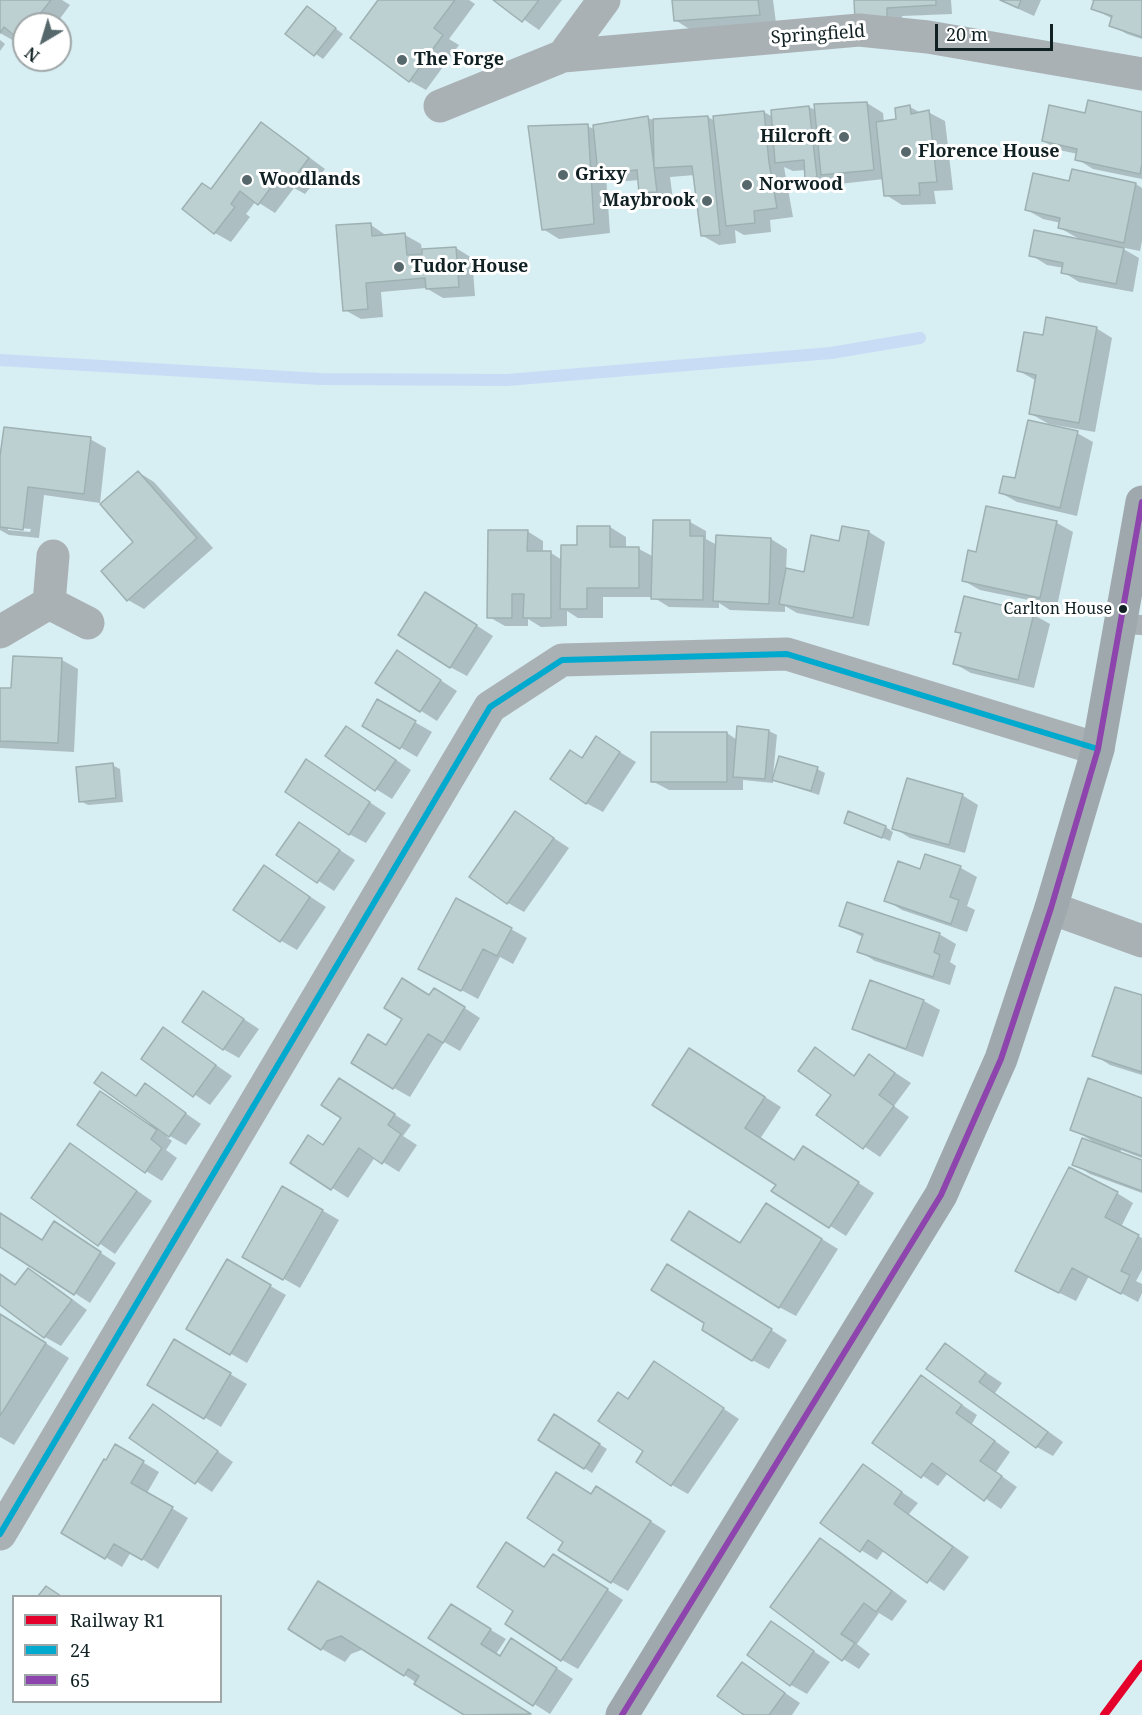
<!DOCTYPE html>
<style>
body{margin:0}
#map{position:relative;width:1142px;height:1715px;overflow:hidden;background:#d7eef3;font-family:"Noto Serif",serif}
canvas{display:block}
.legend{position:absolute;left:12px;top:1595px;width:210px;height:108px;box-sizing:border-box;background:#fff;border:2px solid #9fa6a7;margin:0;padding:8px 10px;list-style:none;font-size:18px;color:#102023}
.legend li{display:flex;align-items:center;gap:12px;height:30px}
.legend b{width:30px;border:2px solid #9fa6a7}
.north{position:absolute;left:12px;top:12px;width:60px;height:60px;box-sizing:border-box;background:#fff;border:2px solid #9fa6a7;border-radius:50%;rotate:218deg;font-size:16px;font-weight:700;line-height:24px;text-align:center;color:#102023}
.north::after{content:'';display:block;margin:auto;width:21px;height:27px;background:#56686c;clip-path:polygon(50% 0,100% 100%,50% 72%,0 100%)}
.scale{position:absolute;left:935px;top:24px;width:118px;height:27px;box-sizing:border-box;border:3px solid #102023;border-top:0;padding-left:8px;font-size:18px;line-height:21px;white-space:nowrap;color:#102023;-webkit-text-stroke:4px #fff;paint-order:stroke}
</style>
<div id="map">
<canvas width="1142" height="1715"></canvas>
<ul class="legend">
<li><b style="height:8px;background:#e4002b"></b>Railway R1</li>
<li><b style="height:8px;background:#00a9ce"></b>24</li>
<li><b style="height:8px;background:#8e44ad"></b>65</li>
</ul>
<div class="north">N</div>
<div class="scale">20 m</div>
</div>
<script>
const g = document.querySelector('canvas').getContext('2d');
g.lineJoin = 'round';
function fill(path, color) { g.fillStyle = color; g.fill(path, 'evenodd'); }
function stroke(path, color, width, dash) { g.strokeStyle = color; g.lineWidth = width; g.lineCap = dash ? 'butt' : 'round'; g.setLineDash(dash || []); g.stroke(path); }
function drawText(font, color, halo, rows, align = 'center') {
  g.font = font + ' "Noto Serif",serif'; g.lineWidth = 6; g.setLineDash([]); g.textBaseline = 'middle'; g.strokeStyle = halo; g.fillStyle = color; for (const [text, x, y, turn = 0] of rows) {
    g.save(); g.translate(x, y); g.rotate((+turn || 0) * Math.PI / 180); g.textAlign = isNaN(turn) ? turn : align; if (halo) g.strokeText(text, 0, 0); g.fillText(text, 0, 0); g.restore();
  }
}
const shadow = new Path2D(`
 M0,0H62L70,5L56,24H24V40L20,38L16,42L0,33Z
 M380,0H469L475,4L449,39L459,45L426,90L410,81Z
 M496,0H562L539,30Z
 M673,0H773L776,23L691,30L675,20Z
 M856,0H951L952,14L902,16L903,26Z
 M999,0H1041L1034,16Z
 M1091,0H1142V39L1127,34L1111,25L1113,19L1092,8L1095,2Z
 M315,13L343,34L323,59L287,34Z
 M0,40L5,44L0,51Z
 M867,103L883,113L884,123L897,120L910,107L921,113L928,112L945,121L953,190L934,191L936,204L902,205L886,195L884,179L839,184L832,180L833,186L823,188L807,179L806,170L793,171L784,167L793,217L770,220L771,232L744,235L735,230L736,243L719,245L703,236L695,175L670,177L673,200L657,201L640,192L639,180L616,182L606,176L610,233L559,239L543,229L587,126L596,130L648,118L653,120L708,117L715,121L764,112L773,117L809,107L817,111Z
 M1142,113V179L1093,169L1077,159L1078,154L1059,150L1043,141L1086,114Z
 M262,124L278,134L325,169L305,194L294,188L275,213L256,201L246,214L250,217L231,242L215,233L184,209L212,190Z
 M1073,170L1136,184L1142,188V241L1140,251L1120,247L1139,258L1133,292L1079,282L1063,272L1064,268L1047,265L1031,255L1081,240L1060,228L1061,223L1043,219L1027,210L1070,183Z
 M371,225L387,236L405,235L421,244L422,251L456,248L472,258L475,296L443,298L426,288L381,292L383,317L361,319L345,310Z
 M1096,328L1112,338L1095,432L1049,424L1031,414L1035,380L1019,371L1044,337Z
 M1077,433L1093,442L1077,516L1017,502L1001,493Z
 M90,439L106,448L100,503L44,495L39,538L9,535L0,530V468ZM8,527L31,529L30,532L8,530Z
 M138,472L154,482L213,548L144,609L128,600L135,542Z
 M690,522L706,531V539L717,545V536L771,539L787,549L786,570L805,574L840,543L843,527L869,532L885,542L869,626L797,613L785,606V612L730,610L719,603V608L669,607L653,597H603V618H578L567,611V626L541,627L528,619V626H505L489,617L527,531L543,541V553H551L562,560L579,546L610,527L626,537V549H639L654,557Z
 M1057,523L1073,532L1057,606L980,590L964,581L978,553Z
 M965,598L1034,615L1050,624L1034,688L971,673L955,664L962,635L957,632Z
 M442,603L493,636L467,676L450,667Z
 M62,660L78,669L74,752L0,748V689L13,690Z
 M413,662L457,691L437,721L377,683Z
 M378,701L432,732L417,757L364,726Z
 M769,731L777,735L773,776L817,769L825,773L819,795L782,783L773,778V783L743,780V790H669L652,781L727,733L737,740Z
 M363,737L411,770L392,799L376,789Z
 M597,738L636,762L603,812L586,803L583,759Z
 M307,761L386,813L366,843L349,834Z
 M112,765L120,769L123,802L88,805L80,801Z
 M962,795L978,805L965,853L910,838L894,828Z
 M516,813L569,848L524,912L508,903Z
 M846,822L886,827L893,832L890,841Z
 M300,824L355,860L334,891L279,855Z
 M926,856L961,868L977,877L967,906L975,910L967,932L902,910L886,900L921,871Z
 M265,867L326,907L297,950L280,940Z
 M841,926L939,934L956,944L950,962L956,966L950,985L875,961L859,951L863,937Z
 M511,929L527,938L513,964L500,957L478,999L437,977Z
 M871,981L924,1001L940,1010L923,1057L870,1037L854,1028Z
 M204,993L259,1029L239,1058L223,1049Z
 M430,997L451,999L480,1018L460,1051L444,1042L410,1097L394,1088Z
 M1142,997V1075L1110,1065L1094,1055Z
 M164,1029L232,1076L210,1105L143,1059Z
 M816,1049L855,1076L870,1056L911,1083L894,1106L909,1117L880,1157L818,1115L833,1094Z
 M705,1059L781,1107L760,1139L795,1162L820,1158L874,1193L846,1236L774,1190L778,1184L654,1105Z
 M103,1074L137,1097L145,1085L201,1124L186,1145L168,1135L167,1137L172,1141L166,1150L177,1158L162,1181L146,1171L101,1093L149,1125L151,1122Z
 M355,1089L411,1125L403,1136L417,1145L399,1172L375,1157L348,1198L292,1162L324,1146L343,1117Z
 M1142,1099V1158L1121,1150L1120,1153L1142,1161V1193L1090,1174L1074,1164L1092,1141L1072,1129Z
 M86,1155L152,1201L115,1254L33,1198Z
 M283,1188L339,1220L300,1288L244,1256Z
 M1117,1193L1133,1203L1121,1227L1142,1238V1270L1136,1281L1142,1284V1293L1138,1302L1089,1276L1076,1301L1033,1280Z
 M782,1214L838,1249L796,1316L779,1307Z
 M0,1215L43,1241L71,1233L116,1263L90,1303L0,1245Z
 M227,1261L286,1295L247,1363L188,1329Z
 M29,1270L45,1279L87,1310L61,1346L45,1337L0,1303V1273L17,1285Z
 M684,1275L787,1340L769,1369L752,1360L705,1322Z
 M0,1314L69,1358L14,1445L0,1437Z
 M174,1341L247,1384L221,1427L149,1385Z
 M945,1345L1002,1383L995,1393L1063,1442L1053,1456L1037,1447L928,1369Z
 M655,1363L739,1419L688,1494L672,1485L645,1451Z
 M921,1377L977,1415L972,1424L1010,1452L996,1472L1017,1487L1001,1509L948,1473L938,1486L874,1443Z
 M153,1406L233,1462L212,1492L131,1438Z
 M562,1421L607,1449L592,1473L540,1440Z
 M116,1446L159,1472L147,1493L188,1518L158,1569L131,1552L122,1567L63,1532Z
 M863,1466L918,1503L909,1514L969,1557L944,1591L884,1550L877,1560L861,1550Z
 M592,1496L613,1497L666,1531L628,1591L612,1582Z
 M820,1540L837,1549L907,1601L892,1621L879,1613L857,1644L870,1654L859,1669L843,1659L772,1607Z
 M570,1565L623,1600L578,1669L562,1660L545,1568Z
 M342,1596L531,1715H467L364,1649L351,1654L345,1662L322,1649Z
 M466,1615L506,1639L496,1654L501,1657L528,1649L573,1679L550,1714L430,1638Z
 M771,1623L830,1662L807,1694L791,1685Z
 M742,1664L800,1703L792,1715H746Z`);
const stream = new Path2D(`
 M0,360L321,379L507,380L831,353L920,338`);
const building = new Path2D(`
 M0,0H51L32,24H24V35L20,40L4,27L0,33Z
 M378,0H455L434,28L443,35L409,82L350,38Z
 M493,0H539L522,22Z
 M672,0H758L760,15L674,21Z
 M854,0H936V5L887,8V18L855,20Z
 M1000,0H1021L1018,8Z
 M1094,0H1142V37L1109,26L1112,16L1091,9Z
 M307,6L336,28L314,56L285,34Z
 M1088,100L1142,112V164L1140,174L1075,160L1077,149L1042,141L1049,105L1085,113Z
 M867,102L874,170L821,175L814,104Z
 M910,105L911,114L929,110L937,182L919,183L920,195L884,196L876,122L896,119L895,108Z
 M809,106L817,177L805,180L804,160L775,163L771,110Z
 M764,111L769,162L777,208L754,211L755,223L726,226L713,116Z
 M648,116L657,192L639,193L637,170L598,174L593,125Z
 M708,116L720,235L701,236L692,166L654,168L653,119Z
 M261,122L309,158L288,186L278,178L258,205L240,191L231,204L235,207L214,234L182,209L202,183L211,189Z
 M588,124L594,224L542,230L528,126Z
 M1072,169L1136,183L1124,243L1058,228L1060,218L1025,210L1033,173L1069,181Z
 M371,223L372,236L405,233L407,255L422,254V249L456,247L459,287L426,289L425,278L366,283L368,309L343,311L336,225Z
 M1034,230L1124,248L1116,284L1061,273L1063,263L1029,256Z
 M1046,317L1097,327L1079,423L1029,414L1036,375L1017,371L1024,332L1043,335Z
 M1028,420L1078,431L1060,508L999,493L1003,476L1015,478Z
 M4,427L91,437L84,494L28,487L23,530L0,527V456Z
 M138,471L197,538L127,601L101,571L133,542L100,504Z
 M986,506L1057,521L1040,598L962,581L968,550L976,552Z
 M653,520H690V536H704L703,600L651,599Z
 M577,526H610V547H639V588H587V609H560L561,545H577Z
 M842,526L869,531L853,618L779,604L786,568L804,572L811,535L839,541Z
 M488,530H528L527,551H551V618H523L524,594H512V618H487Z
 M716,535L771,538L769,604L713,601Z
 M425,592L477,625L450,668L398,635Z
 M964,596L1034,613L1018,680L953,664L961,633L955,632Z
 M397,650L441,680L420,712L375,683Z
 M13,656L62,658L58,743L0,741V688H11Z
 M377,699L416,721L400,749L362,726Z
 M346,726L396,760L375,791L325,756Z
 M737,726L769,730L765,779L733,777Z
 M651,732H727V782H651Z
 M596,736L620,752L586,804L550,779L570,750L582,758Z
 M779,756L818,767L811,791L772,780Z
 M306,759L370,802L349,835L285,792Z
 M113,763L116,798L79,802L76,767Z
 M907,778L963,794L949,845L892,829Z
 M515,811L554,838L507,904L469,877Z
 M848,811L886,826L882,838L844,823Z
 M299,822L340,850L317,883L276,855Z
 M925,854L961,866L950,897L959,900L951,924L884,901L898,861L920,869Z
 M264,865L310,897L280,942L233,910Z
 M456,898L512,928L497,956L483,949L461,991L418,969Z
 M847,902L940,933L934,952L940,955L933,977L857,952L863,934L839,926Z
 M402,978L429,995L434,988L465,1007L443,1043L428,1034L393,1089L351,1063L368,1034L386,1045L402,1019L384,1008Z
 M870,980L924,1000L906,1049L852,1029Z
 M1115,987L1142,995V1072L1092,1056Z
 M203,991L244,1019L223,1050L182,1022Z
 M163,1027L216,1065L193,1097L141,1059Z
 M815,1047L854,1076L869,1054L895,1073L879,1095L894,1106L863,1149L816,1115L831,1095L798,1071Z
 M689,1048L765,1097L745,1128L794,1160L803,1146L859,1182L829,1228L771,1191L776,1185L652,1105Z
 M102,1072L136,1096L145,1083L186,1113L169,1137L94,1083Z
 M339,1078L395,1114L388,1125L401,1134L382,1164L359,1148L331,1190L290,1163L308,1135L323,1145L341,1118L321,1105Z
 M1088,1078L1142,1098V1156L1070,1130Z
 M100,1091L157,1130L151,1139L162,1148L145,1173L77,1125Z
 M1082,1138L1142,1160V1191L1072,1165Z
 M70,1143L137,1191L98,1246L31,1198Z
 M1069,1167L1118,1192L1105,1217L1139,1235L1121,1271L1130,1275L1121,1294L1072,1268L1059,1293L1015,1271Z
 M282,1186L323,1210L283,1280L242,1257Z
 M766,1203L822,1239L779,1308L671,1240L689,1211L740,1243Z
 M0,1213L42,1240L54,1221L101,1252L74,1295L0,1247Z
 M227,1259L271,1285L230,1355L186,1329Z
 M667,1264L772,1329L752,1361L702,1330L704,1323L651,1290Z
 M28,1268L72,1300L44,1338L0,1305V1274L15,1285Z
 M0,1314L46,1343L0,1416Z
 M174,1339L231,1373L204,1419L147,1385Z
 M945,1343L986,1373L979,1382L1048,1432L1036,1448L926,1369Z
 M654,1361L724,1408L671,1486L636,1462L643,1451L598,1421L618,1392L628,1399Z
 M921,1375L962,1405L956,1413L995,1441L980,1461L1002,1476L984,1501L932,1463L921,1478L872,1443Z
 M153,1404L218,1451L195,1484L129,1438Z
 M554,1414L600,1444L584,1469L538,1440Z
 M115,1444L144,1461L131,1483L173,1507L142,1560L114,1544L105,1559L61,1533L104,1459L106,1460Z
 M863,1464L902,1492L894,1504L953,1547L927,1583L868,1540L860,1552L820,1523Z
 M556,1472L591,1494L596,1486L651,1521L611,1583L558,1550L563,1542L527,1518Z
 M820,1538L892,1591L876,1612L864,1603L841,1634L855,1643L842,1661L770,1607Z
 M506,1542L544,1567L553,1554L608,1589L561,1661L505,1624L513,1611L477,1587Z
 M318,1581L531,1714L464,1715L414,1684L419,1676L408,1669L404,1676L341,1636L327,1641L321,1650L288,1629Z
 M46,1586L61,1596H38Z
 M451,1604L491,1629L481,1644L500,1656L511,1638L557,1668L533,1706L428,1638Z
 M771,1621L814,1651L790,1686L747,1655Z
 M742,1662L785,1693L769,1715H744L717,1696Z`);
const lane = new Path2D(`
 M1120,624L1142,625`);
const street = new Path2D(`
 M563,56L604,0
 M440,106L563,56L859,30L928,37L1142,74
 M49,603L53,556
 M0,632L49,603L88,623
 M1051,908L1142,941
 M0,1534L490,707L562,660L787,654L1098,749`);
const primary = new Path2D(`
 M622,1715L941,1195L1001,1059L1051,908L1098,749L1142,502`);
const rail = new Path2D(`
 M1104,1715L1142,1664`);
const bus1 = new Path2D(`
 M0,1534L490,707L562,660L787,654L1098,749`);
const bus2 = new Path2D(`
 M622,1715L941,1195L1001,1059L1051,908L1098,749L1142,502`);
const rail1 = new Path2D(`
 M1104,1715L1142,1664`);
const markers = [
 [402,60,6,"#56686c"],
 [844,137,6,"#56686c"],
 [906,152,6,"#56686c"],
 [563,175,6,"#56686c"],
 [247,180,6,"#56686c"],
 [747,185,6,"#56686c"],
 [707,201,6,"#56686c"],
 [399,267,6,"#56686c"],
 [1123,609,5,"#102023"]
];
const busNames = [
 ["Carlton House",1112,609]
];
const streetNames = [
 ["Springfield",818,35,-4]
];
const poiNames = [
 ["The Forge",414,60],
 ["Hilcroft",832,137,"right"],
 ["Florence House",918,152],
 ["Grixy",575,175],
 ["Woodlands",259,180],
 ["Norwood",759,185],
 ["Maybrook",695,201,"right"],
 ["Tudor House",411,267]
];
fill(shadow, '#0003');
stroke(stream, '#c8ddf5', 12);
fill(building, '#bdd0d1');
stroke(building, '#9eb1b2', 1.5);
stroke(lane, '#a9b1b5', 20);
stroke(street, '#a9b1b5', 33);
stroke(primary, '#9fa9ad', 33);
stroke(rail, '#a5b0b3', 4.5, [9, 4.5]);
stroke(bus1, '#00a9ce', 6);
stroke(bus2, '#8e44ad', 6);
stroke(rail1, '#e4002b', 8);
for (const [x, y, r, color] of markers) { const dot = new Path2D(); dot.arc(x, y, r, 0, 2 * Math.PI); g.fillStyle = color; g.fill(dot); stroke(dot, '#fff', 2); }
drawText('16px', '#102023', '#fff', busNames, 'right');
drawText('18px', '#102023', '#fff', streetNames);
drawText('bold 18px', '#102023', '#fff', poiNames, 'left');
</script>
